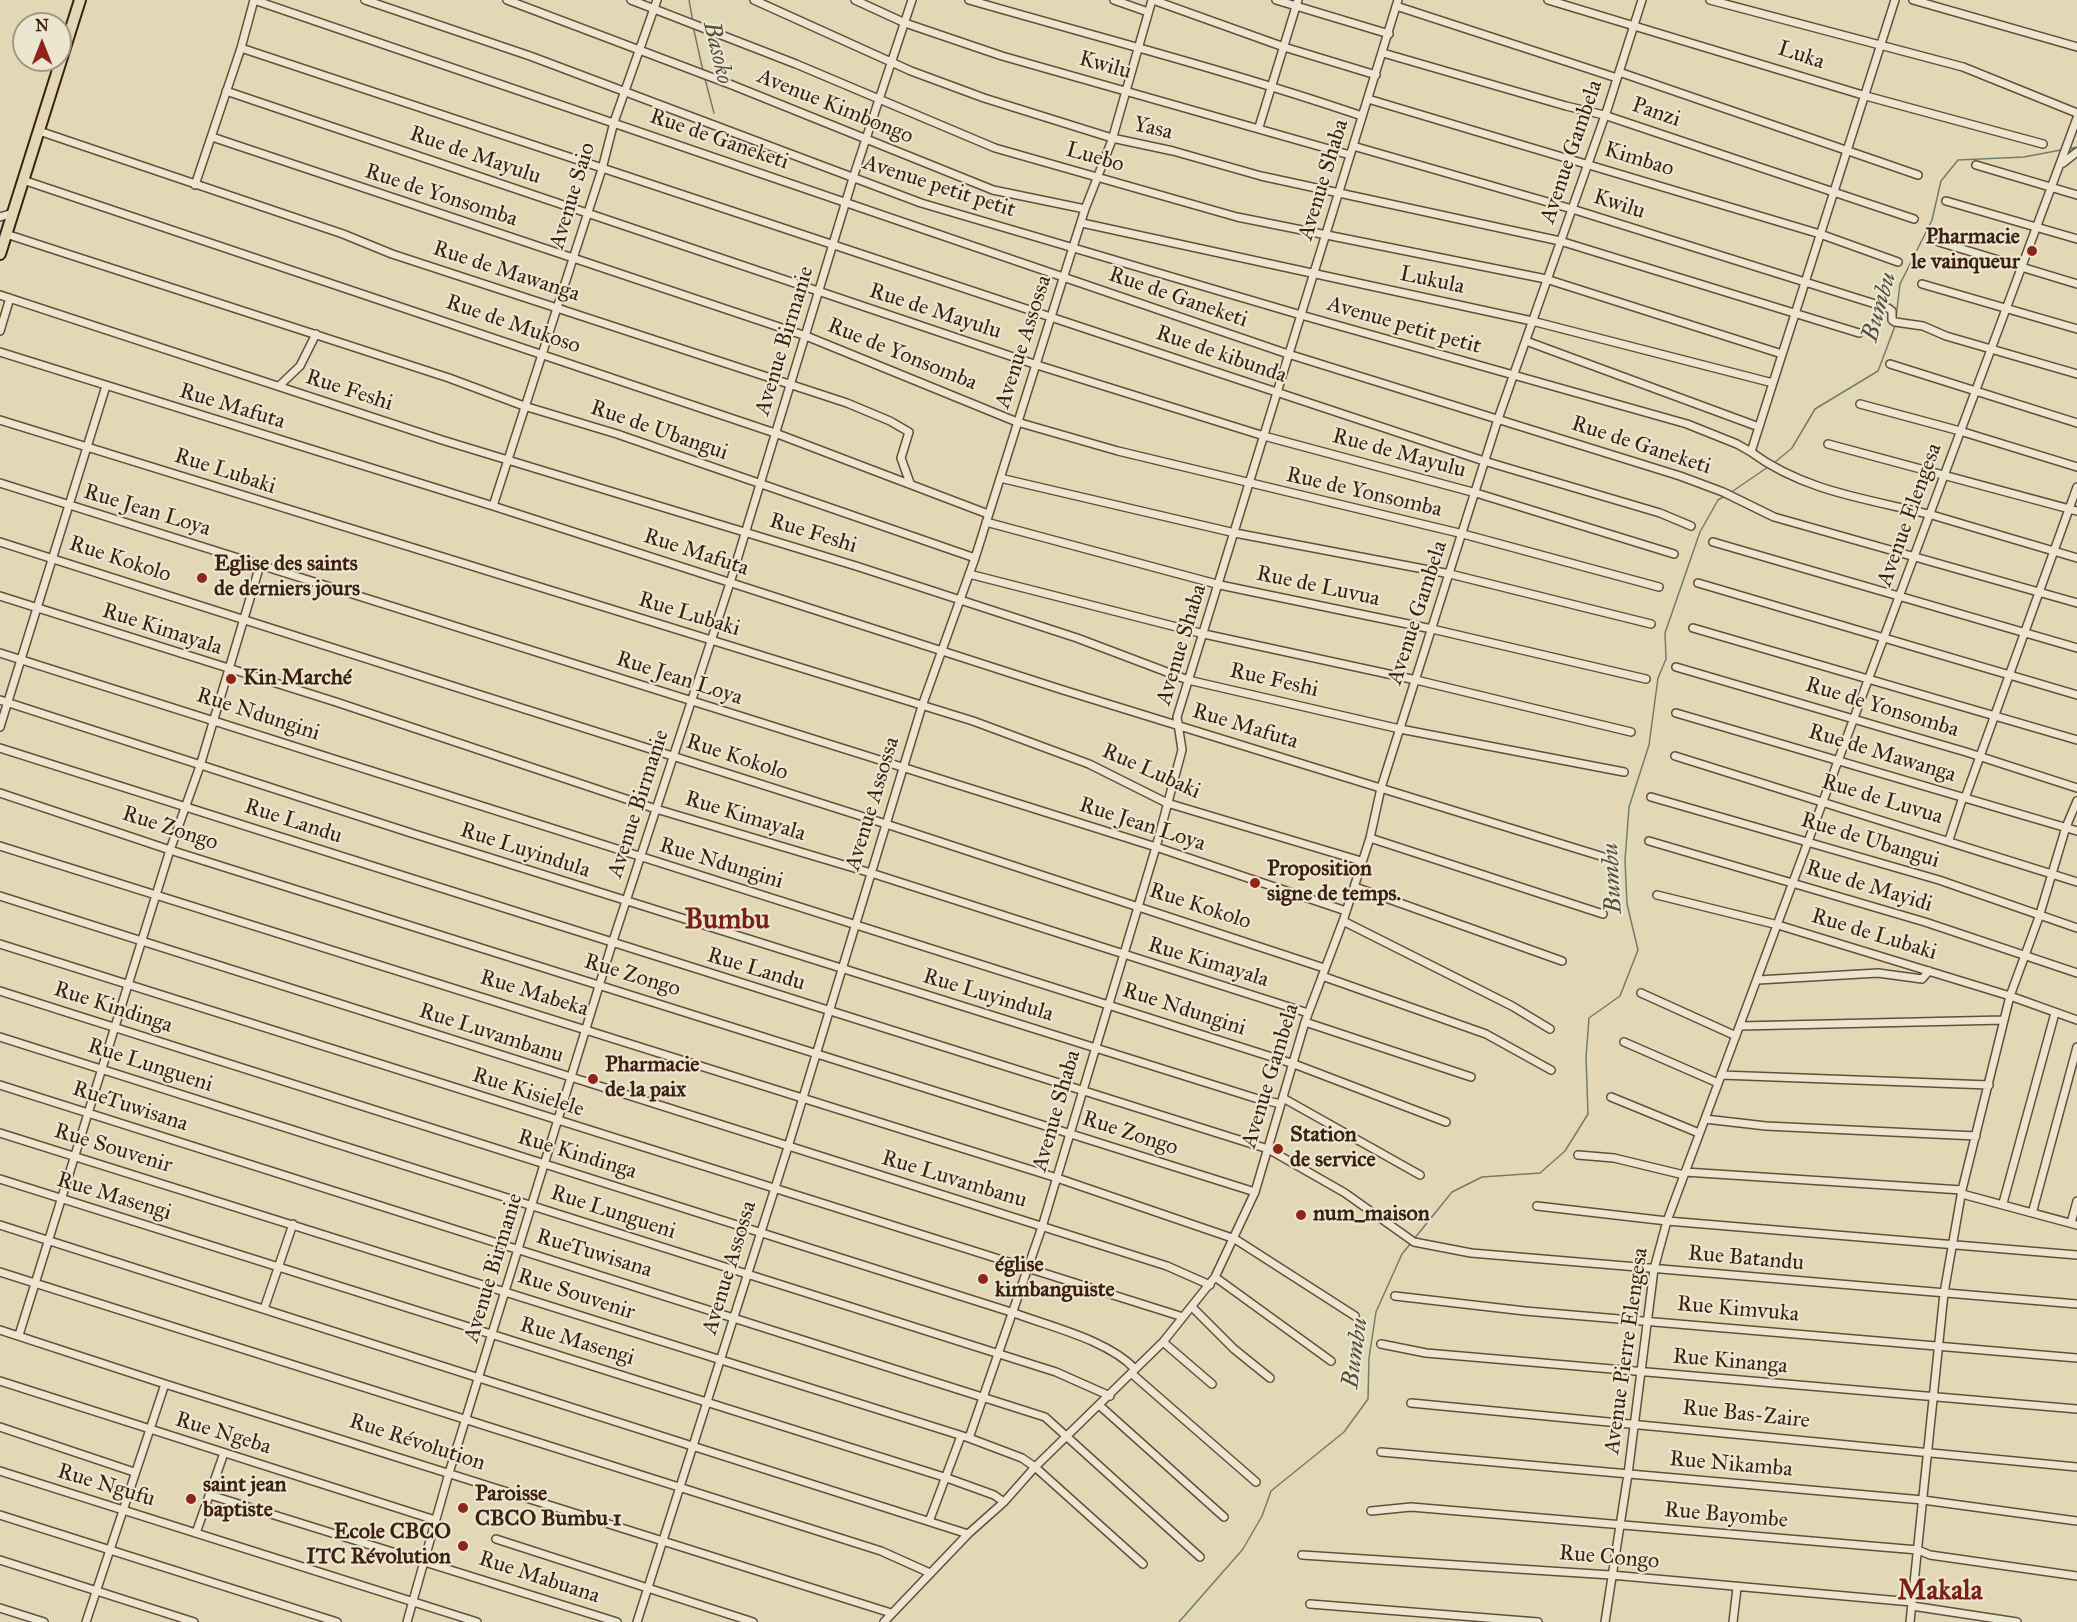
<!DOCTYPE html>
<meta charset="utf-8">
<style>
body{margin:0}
#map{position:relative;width:2077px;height:1622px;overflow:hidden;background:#e2d8b6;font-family:"IM FELL Great Primer",serif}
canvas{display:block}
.north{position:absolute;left:12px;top:12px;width:60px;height:60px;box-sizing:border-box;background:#ece6d0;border:2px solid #a69684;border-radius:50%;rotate:0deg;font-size:16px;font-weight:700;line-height:24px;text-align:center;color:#3d1f12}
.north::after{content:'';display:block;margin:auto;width:21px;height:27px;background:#8f2418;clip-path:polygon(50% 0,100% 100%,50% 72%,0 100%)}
</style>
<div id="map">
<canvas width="2077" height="1622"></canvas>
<div class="north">N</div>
</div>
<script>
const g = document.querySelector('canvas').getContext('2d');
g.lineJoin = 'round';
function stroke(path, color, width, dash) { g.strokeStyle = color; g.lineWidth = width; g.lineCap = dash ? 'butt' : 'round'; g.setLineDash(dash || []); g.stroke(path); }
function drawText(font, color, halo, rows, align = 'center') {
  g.font = font + ' "IM FELL Great Primer",serif'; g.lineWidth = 4.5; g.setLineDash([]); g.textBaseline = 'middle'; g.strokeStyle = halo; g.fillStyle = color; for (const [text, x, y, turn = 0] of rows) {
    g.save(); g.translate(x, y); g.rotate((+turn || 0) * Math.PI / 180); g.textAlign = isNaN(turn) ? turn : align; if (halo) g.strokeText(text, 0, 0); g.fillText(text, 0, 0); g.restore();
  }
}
const stream = new Path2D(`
 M689,0L693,22
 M693,26L703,71
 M705,79L714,113
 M2069,149L2077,147
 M1896,318L1900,284L1932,220L1941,181L1958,160L2024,157L2061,150
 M1774,463L1792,448L1815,409L1878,371L1895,326
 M1730,493L1768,467
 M1414,1239L1452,1192L1482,1177L1540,1173L1565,1151L1588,1114L1586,1057L1589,1018L1620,996L1638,950L1627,904L1625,860L1629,807L1649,745L1658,678L1666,659L1665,633L1700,532L1718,500L1726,495
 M1179,1622L1243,1549L1262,1516L1271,1491L1344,1432L1368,1399L1369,1358L1376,1312L1402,1254L1411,1243`);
const minor = new Path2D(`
 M254,0L1288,354L1680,476L1723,492L1774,517L2077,603
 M365,0L530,56L921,203L1301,315L1687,424L1737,444L1751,452L1895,0
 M507,0L732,85L993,190L1085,209
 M631,0L796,64L995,148L1237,217L1546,279L1782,354
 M754,0L911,71L984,98L1112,138L1173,151L1261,176L1560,241L1859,333
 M855,0L905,23L1002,56L1350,155
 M969,0C1101,38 1233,72 1362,116
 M1114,0L1148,12
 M1153,0L1284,47L1376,75
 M1276,0L1389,34
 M1548,0L1866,96L2043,144
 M1710,0L1963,67L2077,113
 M1913,0L2077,47
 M1396,6L1617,78
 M241,48L1484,461L1660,513L1691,526
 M1383,53L1566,106L1604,115L1914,219
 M1619,72L1918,175
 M226,91L1037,365L1264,436L1476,493L1674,554
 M1368,99L1820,234L1898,262
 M1259,127L1298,0
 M39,131L343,234L392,254L847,403L890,421L909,432L901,458L910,483
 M212,137L806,336L1017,422L1118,451L1463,534L1659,587
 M1353,146L1572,209L1888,308L1892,311V320L1895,322L1923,326L1946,336L2077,374
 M2063,163L2077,152
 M1976,165L2077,195
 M23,180L775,433L988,514
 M195,185L241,48L254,0
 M1946,201L2077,239
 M0,217L13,213
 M1082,223L1532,321L1773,383
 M6,234L449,378L524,406L617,434L975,558
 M1939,242L2077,284
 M1922,284L2077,329
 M0,295L442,440L856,566L1077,638L1188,680L1400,729L1624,772
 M0,331L10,298
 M1526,341L1759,427
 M0,352L493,506L1063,690L1607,858
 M1890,364L2077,423
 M279,386L300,366L316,334
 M1860,404L1960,431L2077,467
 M0,420L973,721L1089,764L1167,803L1361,861
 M1828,444L2077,511
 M1751,452C1805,492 1869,499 1932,515C1980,529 2029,544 2077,558
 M1000,478L1235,533L1450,574L1651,624
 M0,483L1156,847L1346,911
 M493,506L602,169L614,122L657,0
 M986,522L1220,585L1432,629L1646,679
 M0,542L886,824L1324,968
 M1713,542L2077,648
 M969,574L1204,634L1416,680L1631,732
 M1698,583L2077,695
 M0,596L336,702L656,809L871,873L1308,1013
 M1693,628L2077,740
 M0,653L1294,1064L1446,1122
 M1676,667L1966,752L2077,788
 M0,700L411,833L1255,1098L1281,1104
 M1676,713L2077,831
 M0,727L106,386
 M0,748C422,883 846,1015 1268,1149L1345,1193L1414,1242L1471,1253L2077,1304
 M1675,756L2077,882
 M0,793L170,850L1255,1192
 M1651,797L1939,880L2077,928
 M1965,798L2077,487
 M1370,838L1603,914
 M1949,840L1963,797
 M1649,841L1925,922L2077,973
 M0,846L1057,1178L1235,1239L1355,1316
 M1355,887L1562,961
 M1657,895L1778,925L2010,996L2077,1020
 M0,896L1167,1266L1210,1285
 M1343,921L1512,1006L1550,1029
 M0,944L1183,1317
 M1322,976L1486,1034L1551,1070
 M1758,980L1878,973L1922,979L1929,971
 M0,991L1014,1313C1051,1327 1108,1340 1135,1369
 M1641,993L1736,1036
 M1305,1022L1471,1077
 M1740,1026L2004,1020
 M0,1037L1056,1372L1110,1396
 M1624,1042L1718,1083
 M1721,1075L1989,1085
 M0,1085L1045,1417L1200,1557
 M1611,1097L1699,1133
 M1283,1098L1420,1175
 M1705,1119L1766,1126L1976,1136
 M0,1133L969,1438L1022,1458L1035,1467L1143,1564
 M1578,1155L1614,1158L1684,1175
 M1685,1172L1962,1190
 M0,1179L947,1478L994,1495L1004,1502
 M1962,1194L2077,1225
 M2003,1203L2055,1013
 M1537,1206L1667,1221L2077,1255
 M2033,1210L2077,1047
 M2071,1223L2077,1201
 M0,1225L968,1534
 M0,1272L881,1551L930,1573
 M1215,1277L1331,1361
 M1395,1296L1525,1311L2077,1358
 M1192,1307L1234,1349L1270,1378
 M264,1309L293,1224
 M0,1330L165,1384L891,1613
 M19,1335L170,850L200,766L260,565
 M1163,1342L1212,1384
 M1381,1344L1426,1353L2077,1409
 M1131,1373L1256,1482
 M0,1381L435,1520
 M1411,1403L2077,1467
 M1099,1405L1224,1517
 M0,1427L134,1472
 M969,1438L1042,1227L1156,847L1182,750L1177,717L1398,0
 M1381,1452L1923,1500L2077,1521
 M0,1471L477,1622
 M210,1495L617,1622
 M1371,1511L1411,1507L1918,1550L1930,1555L2077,1576
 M0,1515L337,1622
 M930,1519L961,1436
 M196,1533L224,1453
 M496,1539L753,1622
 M1302,1555L1611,1575L1912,1602
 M0,1560L194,1622
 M1310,1604L1538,1622
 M1912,1606L2017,1622
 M0,1608L44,1622
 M86,1622L165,1384
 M407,1622L449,1473L612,944L730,583L853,178L912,0
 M637,1622L788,1147L922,706L975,558L1085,209L1112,140L1152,0
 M884,1622L968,1534L1004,1502L1035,1467L1163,1342L1215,1277L1255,1192L1305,1022L1343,921L1370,838L1381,788L1498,419L1608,107L1642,0
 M1605,1622L1628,1474L1654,1269L1667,1221L2077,118
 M1733,1622L1737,1588
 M1910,1622L1944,1293L1962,1190L2010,996L2039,917L2066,827L2077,801`);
const highway = new Path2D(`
 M0,254L80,0`);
const markers = [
 [2032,251,6,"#8f2418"],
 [202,578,6,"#8f2418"],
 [231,679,6,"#8f2418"],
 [1255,883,6,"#8f2418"],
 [593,1079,6,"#8f2418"],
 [1278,1149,6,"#8f2418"],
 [1301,1215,6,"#8f2418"],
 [983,1279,6,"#8f2418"],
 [191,1499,6,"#8f2418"],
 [463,1508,6,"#8f2418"],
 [463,1546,6,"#8f2418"]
];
const streetNames = [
 ["Luka",1801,56,18],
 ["Kwilu",1105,66,16],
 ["Avenue Kimbongo",835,107,22],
 ["Panzi",1656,113,19],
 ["Yasa",1153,129,13],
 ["Rue de Ganeketi",719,140,19],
 ["Avenue Gambela",1572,152,-71],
 ["Rue de Mayulu",475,156,19],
 ["Luebo",1095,158,16],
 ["Kimbao",1639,160,17],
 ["Avenue Shaba",1324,180,-73],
 ["Avenue petit petit",939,187,18],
 ["Rue de Yonsomba",441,196,18],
 ["Avenue Saio",573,196,-73],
 ["Kwilu",1619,205,18],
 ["Rue de Mawanga",506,272,18],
 ["Lukula",1432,281,12],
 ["Rue de Ganeketi",1178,298,19],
 ["Rue de Mayulu",935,312,18],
 ["Rue de Mukoso",513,325,19],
 ["Avenue petit petit",1404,326,16],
 ["Avenue Birmanie",785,341,-73],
 ["Avenue Assossa",1024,342,-72],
 ["Rue de Yonsomba",902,355,22],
 ["Rue de kibunda",1221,355,19],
 ["Rue Feshi",349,391,18],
 ["Rue Mafuta",232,407,17],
 ["Rue de Ubangui",659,431,19],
 ["Rue de Ganeketi",1641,446,18],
 ["Rue de Mayulu",1399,454,15],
 ["Rue Lubaki",225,472,18],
 ["Rue de Yonsomba",1364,493,13],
 ["Rue Jean Loya",147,511,17],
 ["Avenue Elengesa",1910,515,-70],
 ["Rue Feshi",813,534,17],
 ["Rue Mafuta",696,553,18],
 ["Rue Kokolo",120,560,18],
 ["Rue de Luvua",1318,587,12],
 ["Avenue Gambela",1418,613,-72],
 ["Rue Lubaki",689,615,17],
 ["Rue Kimayala",162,630,18],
 ["Avenue Shaba",1182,645,-73],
 ["Rue Jean Loya",679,679,18],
 ["Rue Feshi",1274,681,13],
 ["Rue de Yonsomba",1882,708,17],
 ["Rue Ndungini",258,715,18],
 ["Rue Mafuta",1245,727,17],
 ["Rue de Mawanga",1882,754,17],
 ["Rue Kokolo",737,758,18],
 ["Rue Lubaki",1151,772,24],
 ["Rue de Luvua",1882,800,17],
 ["Avenue Birmanie",639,804,-72],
 ["Avenue Assossa",873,804,-73],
 ["Rue Kimayala",745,817,17],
 ["Rue Landu",293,822,18],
 ["Rue Jean Loya",1142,825,18],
 ["Rue Zongo",170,829,18],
 ["Rue de Ubangui",1870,841,17],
 ["Rue Luyindula",525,851,18],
 ["Rue Ndungini",721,864,17],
 ["Rue de Mayidi",1869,887,17],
 ["Rue Kokolo",1200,907,18],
 ["Rue de Lubaki",1874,935,17],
 ["Rue Kimayala",1208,963,17],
 ["Rue Landu",756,970,17],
 ["Rue Zongo",632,976,17],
 ["Rue Mabeka",534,994,17],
 ["Rue Luyindula",988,996,17],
 ["Rue Kindinga",113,1008,18],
 ["Rue Ndungini",1184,1010,18],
 ["Rue Luvambanu",491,1034,18],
 ["Rue Lungueni",150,1066,18],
 ["Avenue Gambela",1271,1076,-73],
 ["Rue Kisielele",528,1093,18],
 ["RueTuwisana",130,1107,18],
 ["Avenue Shaba",1057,1111,-74],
 ["Rue Zongo",1130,1134,18],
 ["Rue Souvenir",113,1149,17],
 ["Rue Kindinga",577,1155,17],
 ["Rue Luvambanu",954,1180,17],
 ["Rue Masengi",114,1197,17],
 ["Rue Lungueni",613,1213,18],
 ["RueTuwisana",594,1254,17],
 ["Rue Batandu",1746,1259,5],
 ["Avenue Birmanie",494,1268,-73],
 ["Avenue Assossa",730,1268,-73],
 ["Rue Souvenir",576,1295,18],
 ["Rue Kimvuka",1738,1310,5],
 ["Rue Masengi",577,1342,17],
 ["Avenue Pierre Elengesa",1627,1351,-82],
 ["Rue Kinanga",1730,1362,5],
 ["Rue Bas-Zaire",1746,1415,6],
 ["Rue Ngeba",223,1434,17],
 ["Rue Révolution",417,1443,18],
 ["Rue Nikamba",1731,1465,5],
 ["Rue Ngufu",106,1486,17],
 ["Rue Bayombe",1726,1516,5],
 ["Rue Congo",1609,1558,5],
 ["Rue Mabuana",539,1578,18]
];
const poiNames = [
 ["Pharmacie",2020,238,"right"],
 ["le vainqueur",2020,263,"right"],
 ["Eglise des saints",214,565],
 ["de derniers jours",214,590],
 ["Kin Marché",243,679],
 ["Proposition",1267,870],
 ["signe de temps.",1267,895],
 ["Pharmacie",605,1066],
 ["de la paix",605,1091],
 ["Station",1290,1136],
 ["de service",1290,1161],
 ["num_maison",1313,1215],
 ["église",995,1266],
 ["kimbanguiste",995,1291],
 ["saint jean",203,1486],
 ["baptiste",203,1511],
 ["Paroisse",475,1495],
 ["CBCO Bumbu 1",475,1520],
 ["Ecole CBCO",451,1533,"right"],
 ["ITC Révolution",451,1558,"right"]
];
const waterNames = [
 ["Basoko",717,53,77],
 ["Bumbu",1880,307,-74],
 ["Bumbu",1613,878,-93],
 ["Bumbu",1356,1353,-82]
];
const districtNames = [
 ["Bumbu",727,921],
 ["Makala",1940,1592]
];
stroke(stream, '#727c6d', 1.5);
stroke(minor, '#664d3b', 10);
stroke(highway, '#3d1f12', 14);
stroke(minor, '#ece6d0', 7);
stroke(highway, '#e2d8b6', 10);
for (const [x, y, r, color] of markers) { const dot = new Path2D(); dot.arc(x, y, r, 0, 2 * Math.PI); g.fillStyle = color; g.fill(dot); stroke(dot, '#ece6d0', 2); }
drawText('22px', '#3d1f12', '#ece6d0', streetNames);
drawText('bold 22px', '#3d1f12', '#ece6d0', poiNames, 'left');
drawText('italic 24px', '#574e40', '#ece6d0', waterNames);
drawText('bold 28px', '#7a1f14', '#ece6d0', districtNames);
</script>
